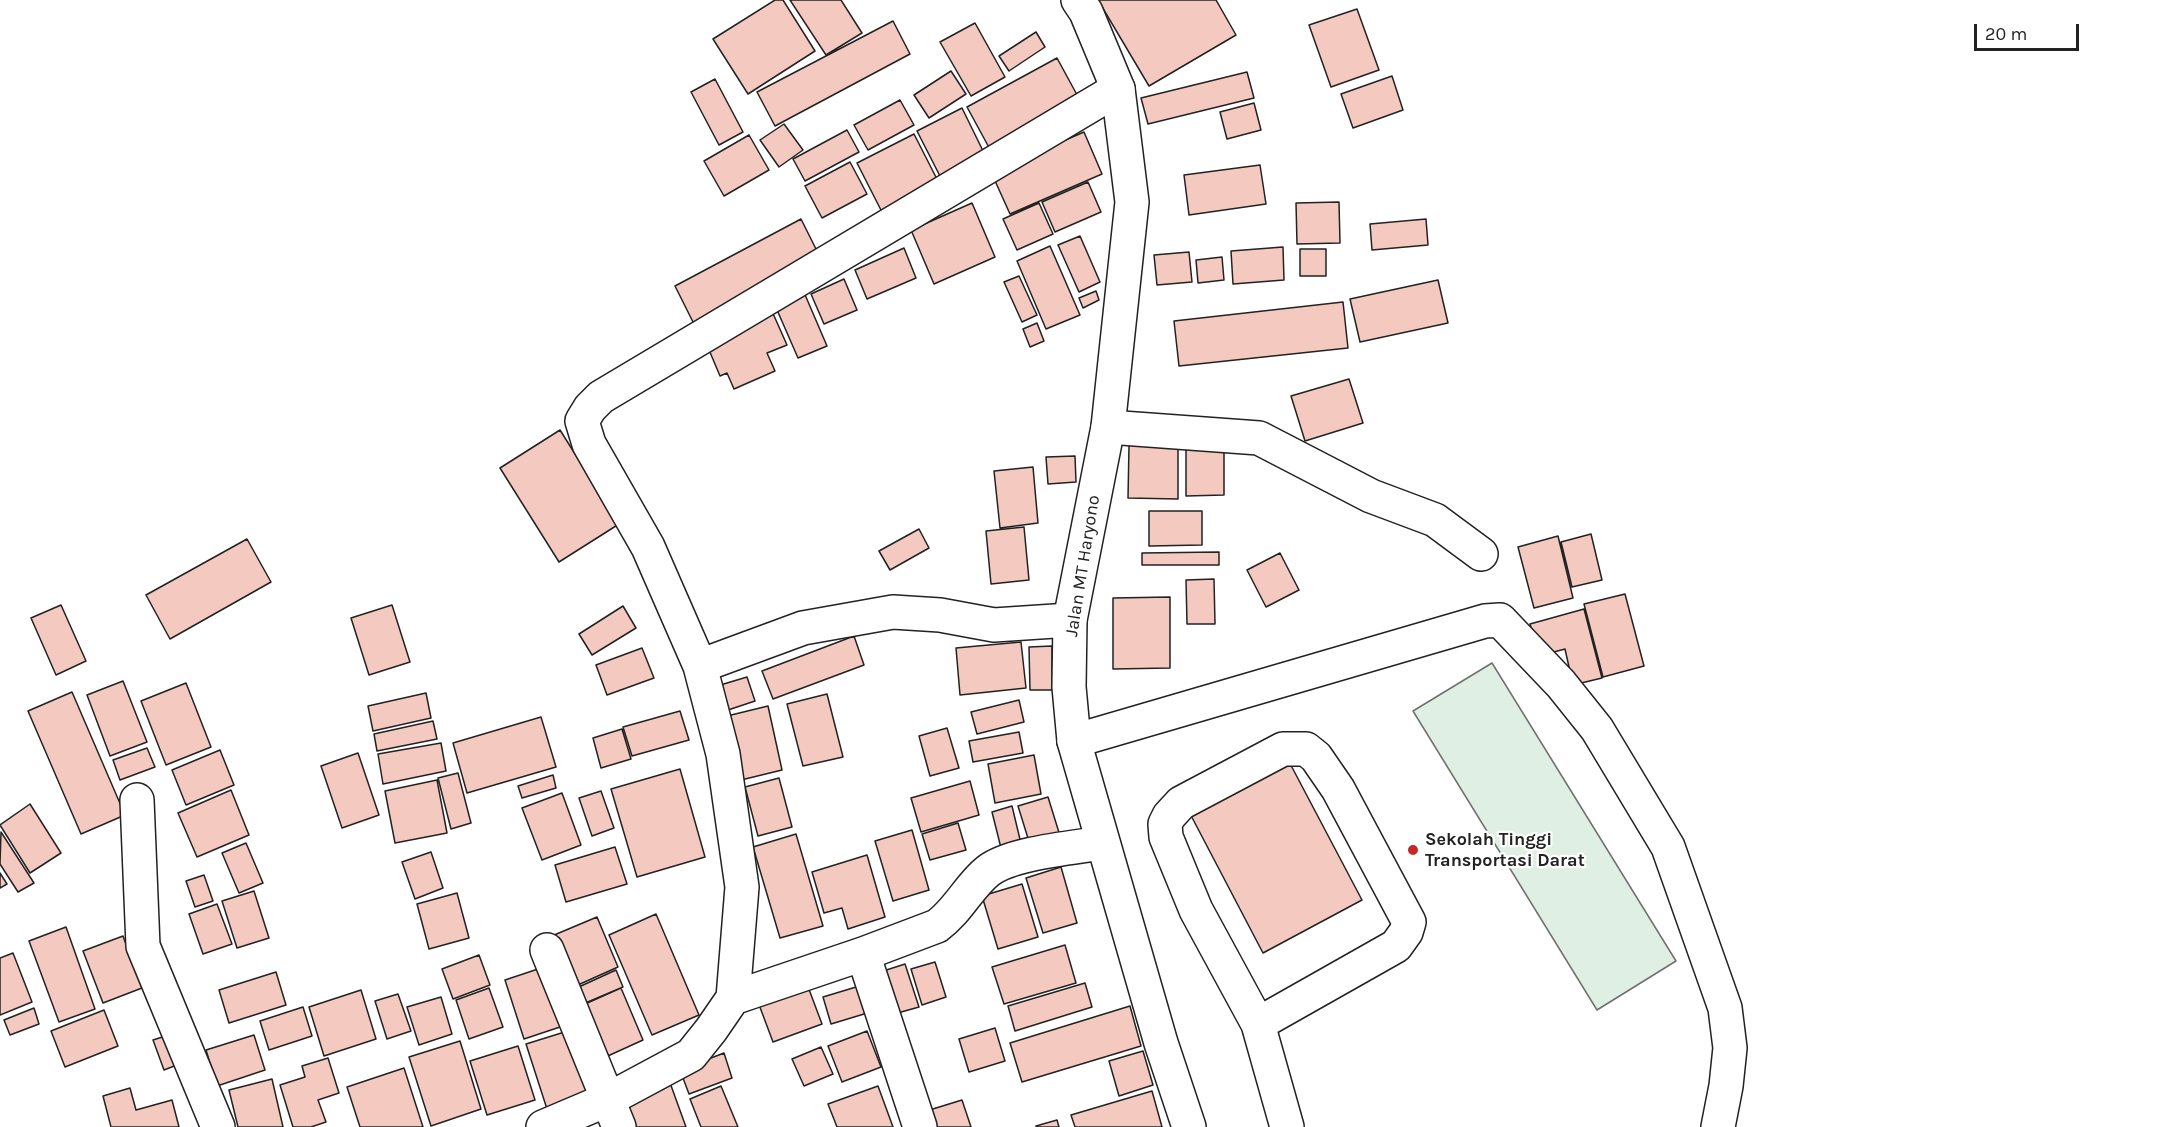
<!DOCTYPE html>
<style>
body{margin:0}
#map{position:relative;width:2181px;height:1127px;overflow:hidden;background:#fff;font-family:Karla,sans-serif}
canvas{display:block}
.scale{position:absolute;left:1974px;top:24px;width:105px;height:27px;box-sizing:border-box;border:3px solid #222;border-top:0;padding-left:8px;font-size:18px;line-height:21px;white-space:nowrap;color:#222;-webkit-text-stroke:4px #fff;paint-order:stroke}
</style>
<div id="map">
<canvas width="2181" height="1127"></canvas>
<div class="scale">20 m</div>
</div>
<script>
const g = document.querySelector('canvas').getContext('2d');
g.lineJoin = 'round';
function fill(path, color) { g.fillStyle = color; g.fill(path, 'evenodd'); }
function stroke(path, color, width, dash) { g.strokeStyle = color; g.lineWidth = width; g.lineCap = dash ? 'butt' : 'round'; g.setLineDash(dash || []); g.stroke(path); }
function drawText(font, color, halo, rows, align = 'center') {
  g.font = font + ' Karla,sans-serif'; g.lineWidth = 4.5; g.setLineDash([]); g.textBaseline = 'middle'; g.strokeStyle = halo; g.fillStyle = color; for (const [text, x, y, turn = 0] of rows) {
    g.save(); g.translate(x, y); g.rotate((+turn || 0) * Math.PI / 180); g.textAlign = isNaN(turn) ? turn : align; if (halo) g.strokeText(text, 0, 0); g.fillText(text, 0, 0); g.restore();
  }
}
const green = new Path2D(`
 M1492,663L1676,961L1597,1010L1413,711Z`);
const building = new Path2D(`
 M775,0H783L815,51L748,94L713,39Z
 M790,0H841L862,33L826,55Z
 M1098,0H1216L1236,35L1149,86Z
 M1357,9L1379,70L1331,87L1309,25Z
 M893,21L910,54L775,126L757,92Z
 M975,23L1005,77L971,96L940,42Z
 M1036,32L1045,47L1009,71L999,56Z
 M1057,58L1082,104L992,153L967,107Z
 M951,71L966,94L929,118L914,95Z
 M1247,72L1254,98L1148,124L1141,98Z
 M1392,76L1403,110L1353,128L1341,94Z
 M715,79L743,132L719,145L691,92Z
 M900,100L914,125L868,150L854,125Z
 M1254,103L1261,130L1227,139L1220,112Z
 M962,108L986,157L942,180L917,131Z
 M784,124L803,150L779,167L760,140Z
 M847,130L859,152L805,181L793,159Z
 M1084,132L1102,174L1010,214L991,172Z
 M914,134L942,189L885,218L857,163Z
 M749,135L769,170L724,196L704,161Z
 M850,162L867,194L822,218L805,186Z
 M1260,165L1266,204L1189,215L1184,175Z
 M1088,182L1101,212L1055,232L1042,202Z
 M1339,202L1340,243L1297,244L1296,203Z
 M972,203L995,257L934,284L911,230Z
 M1039,203L1053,234L1017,250L1003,219Z
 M801,219L822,261L696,328L675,286Z
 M1426,219L1428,245L1372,250L1370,224Z
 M1080,236L1100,282L1079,292L1058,245Z
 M1050,246L1080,315L1046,329L1017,261Z
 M1283,247L1284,280L1233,284L1231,251Z
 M904,248L916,278L867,299L855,270Z
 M1300,249H1326V276H1300Z
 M1189,252L1192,282L1157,285L1154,255Z
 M1222,257L1224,280L1198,283L1196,260Z
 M1019,276L1037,315L1022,322L1004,282Z
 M844,279L857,310L824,324L811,294Z
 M1438,280L1448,323L1360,342L1350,299Z
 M803,290L827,346L798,358L774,303Z
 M1096,291L1099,300L1083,308L1079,298Z
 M1343,302L1348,348L1179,366L1174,321Z
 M771,309L787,345L767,353L775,371L734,389L727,373L720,376L704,338Z
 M1037,323L1044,341L1030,347L1023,329Z
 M1349,379L1363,423L1305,441L1291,396Z
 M560,430L619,524L559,562L500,468Z
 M1224,442V495L1186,496V443Z
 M1129,445H1178V499L1128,498Z
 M1075,456L1076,482L1048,484L1046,457Z
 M1033,467L1038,523L1000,528L994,471Z
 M1149,511H1202V545L1149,546Z
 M1024,527L1029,580L991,584L986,531Z
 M919,529L929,548L890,570L879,551Z
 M1591,534L1602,580L1572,587L1561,542Z
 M1558,536L1573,598L1534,608L1518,547Z
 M247,539L271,582L170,639L146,595Z
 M1219,552V565H1142V553Z
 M1280,553L1299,590L1266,607L1247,570Z
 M1214,579L1215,624H1187L1186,580Z
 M1625,594L1644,666L1603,677L1584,604Z
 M1170,597V668L1113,669V598Z
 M61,605L86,661L56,675L31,618Z
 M392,605L410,662L369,675L351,618Z
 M623,606L636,628L592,655L579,634Z
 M1584,609L1602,678L1573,685L1565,649L1539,656L1530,624Z
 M854,636L864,665L773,699L762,671Z
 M1021,642L1026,688L960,695L956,648Z
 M1052,646V690H1030L1029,647Z
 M642,648L654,678L607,695L596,665Z
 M747,677L755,701L725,711L717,686Z
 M123,681L147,742L110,756L87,695Z
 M186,683L211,747L166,765L141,701Z
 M72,692L125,815L81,834L28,711Z
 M426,693L431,718L373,731L368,706Z
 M827,694L843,757L803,766L787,704Z
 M1019,700L1024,722L977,734L971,712Z
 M768,706L782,770L741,780L727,716Z
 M680,711L689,740L632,756L623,727Z
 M541,717L556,767L467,793L453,743Z
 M433,721L437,739L377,751L374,734Z
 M947,728L959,768L930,776L919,736Z
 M622,729L631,759L601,768L593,738Z
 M1019,732L1023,753L973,762L969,741Z
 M441,743L446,771L383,784L378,754Z
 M147,748L155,767L120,780L113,760Z
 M220,750L234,785L186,805L172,770Z
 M358,753L379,815L342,828L321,766Z
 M1285,754L1362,900L1263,953L1186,806Z
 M1034,755L1041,794L995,803L988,764Z
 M680,769L705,857L637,877L611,789Z
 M458,773L471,823L451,829L438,778Z
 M553,775L556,788L522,798L518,786Z
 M779,778L792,827L758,836L745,787Z
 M437,780L447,833L395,843L385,791Z
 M970,781L979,815L921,832L911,798Z
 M231,790L249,835L197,857L178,813Z
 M601,791L614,828L592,836L579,798Z
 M562,793L581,845L542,860L522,808Z
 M1048,797L1061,839L1031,848L1018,806Z
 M30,804L61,853L30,873L0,825Z
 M1012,806L1023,852L1003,856L992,812Z
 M958,823L966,850L930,860L922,834Z
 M912,830L929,890L893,901L875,841Z
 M1,832L34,883L18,892L0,864Z
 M796,834L823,926L780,938L753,847Z
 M246,843L263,883L239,893L222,853Z
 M615,847L627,884L566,902L555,865Z
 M431,852L443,888L415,899L402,862Z
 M867,855L885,917L848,929L842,908L824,913L812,872Z
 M1061,867L1077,923L1043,933L1026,878Z
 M0,873L7,884L0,888Z
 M204,875L213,901L195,907L186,881Z
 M1022,884L1038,937L998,949L982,896Z
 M254,891L269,938L237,948L222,901Z
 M457,893L469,938L429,949L417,904Z
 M217,904L232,944L203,954L189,914Z
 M656,914L699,1015L652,1035L609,935Z
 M597,917L618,967L569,989L547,938Z
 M66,927L95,1009L59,1022L29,941Z
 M123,936L142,988L103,1003L83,951Z
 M1065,945L1076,983L1004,1004L992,967Z
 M13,953L32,1002L0,1015V958Z
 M479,955L490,985L453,999L442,969Z
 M935,962L946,997L922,1005L911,969Z
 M905,964L919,1007L887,1016L874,974Z
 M547,966L566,1025L524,1039L505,980Z
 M616,970L623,987L576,1007L570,991Z
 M276,972L286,1005L229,1023L219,990Z
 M1085,983L1092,1007L1015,1031L1008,1006Z
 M807,984L822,1024L773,1042L758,1002Z
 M866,984L874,1011L831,1024L823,997Z
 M489,988L503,1027L469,1039L456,1000Z
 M621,988L643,1040L599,1060L576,1008Z
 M361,990L376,1039L324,1056L309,1007Z
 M398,994L411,1031L387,1039L375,1001Z
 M441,997L452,1034L419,1045L407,1007Z
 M1130,1006L1141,1046L1022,1082L1010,1043Z
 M303,1007L312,1036L269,1050L260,1021Z
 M34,1008L39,1024L10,1035L4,1020Z
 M104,1010L118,1046L65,1067L51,1031Z
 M995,1028L1005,1061L969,1072L959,1039Z
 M571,1030L591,1095L547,1109L526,1044Z
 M867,1031L881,1067L842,1082L828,1046Z
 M172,1034L182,1063L164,1070L153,1040Z
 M254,1035L265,1070L217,1086L206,1050Z
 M460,1041L481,1109L431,1126L409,1057Z
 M518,1046L535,1100L487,1115L470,1061Z
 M821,1047L833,1074L804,1086L792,1059Z
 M1143,1051L1153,1085L1119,1096L1109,1061Z
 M724,1053L732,1078L689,1094L680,1070Z
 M328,1058L339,1093L318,1100L326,1122L311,1127H293L280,1085L305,1077L302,1066Z
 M404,1068L423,1127H360L347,1087Z
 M272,1079L283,1127H238L229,1090Z
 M669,1080L686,1127H628L617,1099Z
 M721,1086L738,1127H701L690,1099Z
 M878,1086L893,1127H837L828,1104Z
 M130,1088L136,1110L172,1100L179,1127H111L103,1096Z
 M1152,1091L1162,1127H1075L1071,1115Z
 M962,1100L971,1127H927L923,1112Z
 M1057,1120L1059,1127H1036V1126Z`);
const minor = new Path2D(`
 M1108,427L1259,438L1371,496L1435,520L1481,554
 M700,666L803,628L893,612L940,615L994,625L1070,620
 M1074,741L1485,621L1500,620L1561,684L1597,729L1668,847L1725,1008L1730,1048L1726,1086L1718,1127
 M137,800L143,946L218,1127
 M547,950L619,1127
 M863,954L920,1127
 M733,998L863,954L937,926C958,911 969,886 988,871C1011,853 1072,848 1102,843
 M1258,1024L1396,946L1406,932L1409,922L1338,789L1316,757L1306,749H1283L1181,803L1169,816L1165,824L1166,837L1196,910L1258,1024L1287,1127
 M543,1127L609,1099L691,1055L711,1030L733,998L742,887L723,754L700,666L648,547L589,444L582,421L590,408L601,397L1118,89`);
const major = new Path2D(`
 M1078,0L1086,12L1118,89L1132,202L1108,427L1070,620L1069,687L1074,741L1161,1043L1189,1127`);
const markers = [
 [1413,850,6,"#c62828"]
];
const streetNames = [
 ["Jalan MT Haryono",1083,566,-81]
];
const poiNames = [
 ["Sekolah Tinggi",1425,840],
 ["Transportasi Darat",1425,861]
];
fill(green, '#e0efe3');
stroke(green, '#6f6f6f', 1.5);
fill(building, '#f3c9c0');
stroke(building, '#222', 1.5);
stroke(minor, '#222', 36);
stroke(major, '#222', 36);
stroke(minor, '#fff', 33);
stroke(major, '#fff', 33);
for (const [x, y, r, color] of markers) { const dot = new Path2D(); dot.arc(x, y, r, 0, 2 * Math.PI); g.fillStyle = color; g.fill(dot); stroke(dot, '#fff', 2); }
drawText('18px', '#222', '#fff', streetNames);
drawText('bold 18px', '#222', '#fff', poiNames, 'left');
</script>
